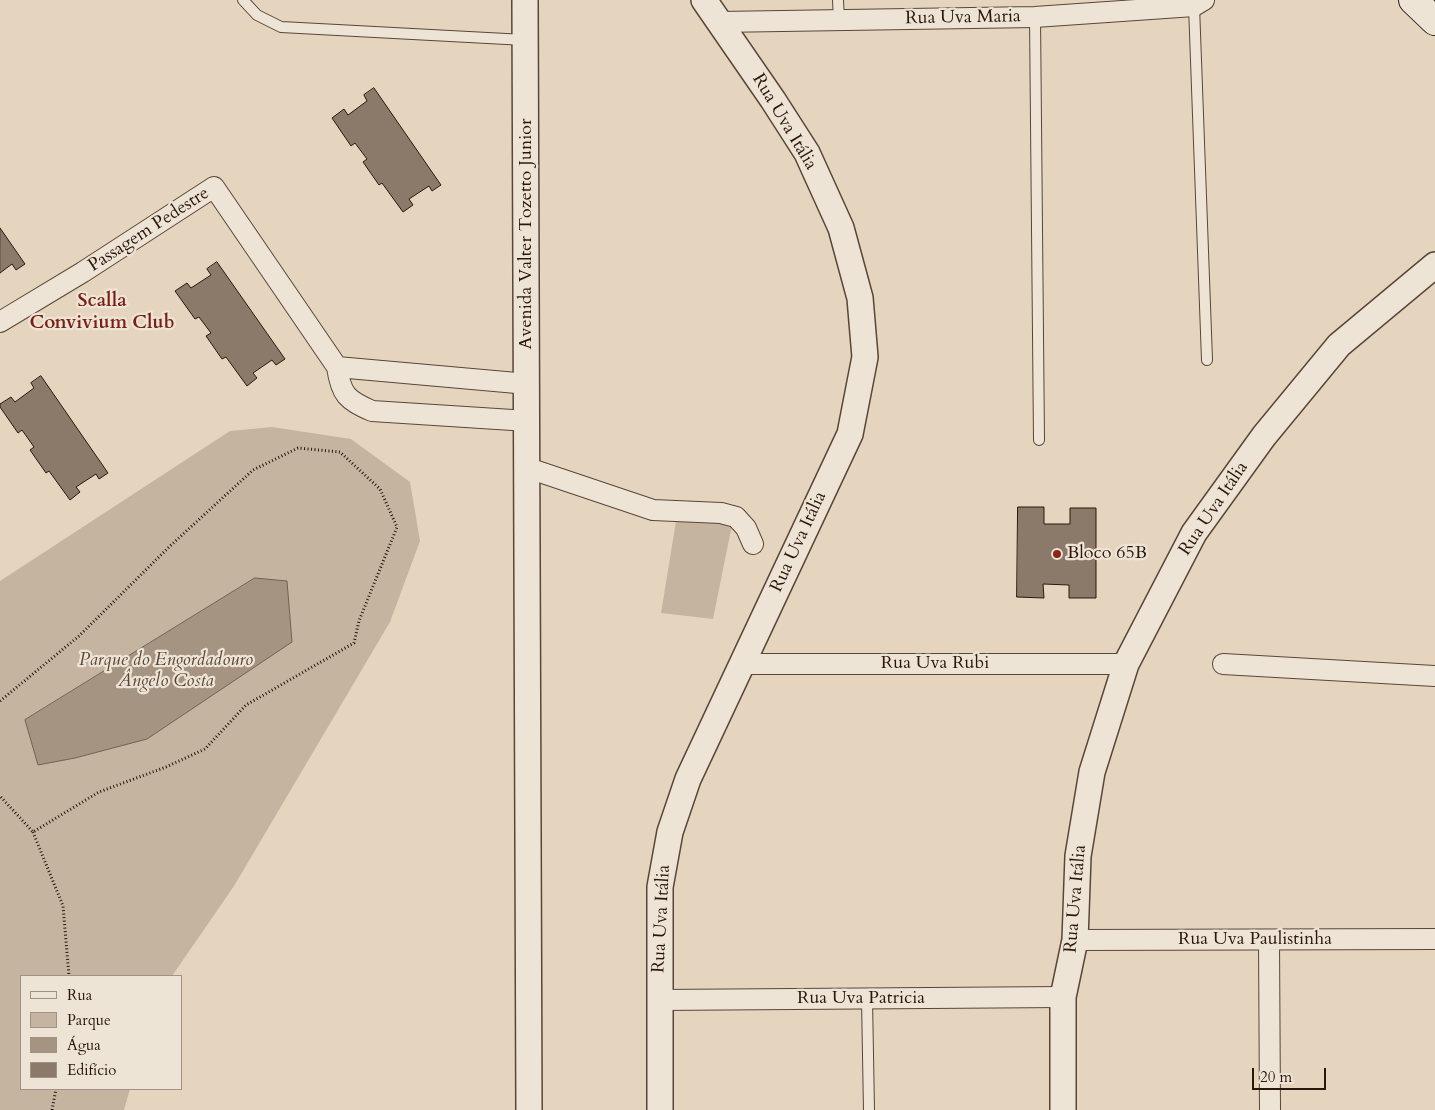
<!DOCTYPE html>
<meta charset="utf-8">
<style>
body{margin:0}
#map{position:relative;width:1435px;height:1110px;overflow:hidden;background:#e5d5be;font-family:Cardo,serif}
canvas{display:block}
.legend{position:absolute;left:20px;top:975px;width:162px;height:115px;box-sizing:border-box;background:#eee4d5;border:1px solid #a09285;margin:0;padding:6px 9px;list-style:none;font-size:15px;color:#2a170c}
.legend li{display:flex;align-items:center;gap:10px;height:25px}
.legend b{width:25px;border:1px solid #a09285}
.scale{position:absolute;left:1252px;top:1068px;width:74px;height:22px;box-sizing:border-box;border:2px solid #2a170c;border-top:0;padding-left:6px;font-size:15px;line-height:18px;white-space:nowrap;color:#2a170c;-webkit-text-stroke:4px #eee4d5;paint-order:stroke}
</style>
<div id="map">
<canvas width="1435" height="1110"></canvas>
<ul class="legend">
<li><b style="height:6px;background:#eee4d5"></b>Rua</li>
<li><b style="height:14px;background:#c5b5a0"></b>Parque</li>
<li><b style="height:14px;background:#a59481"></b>Água</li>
<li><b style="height:14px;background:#8b7a69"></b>Edifício</li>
</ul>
<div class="scale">20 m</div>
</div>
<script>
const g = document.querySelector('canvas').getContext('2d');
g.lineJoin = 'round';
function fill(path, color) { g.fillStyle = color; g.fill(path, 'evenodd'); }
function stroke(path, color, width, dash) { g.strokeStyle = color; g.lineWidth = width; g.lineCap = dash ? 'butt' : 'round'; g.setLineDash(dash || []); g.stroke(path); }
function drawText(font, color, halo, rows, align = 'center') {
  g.font = font + ' Cardo,serif'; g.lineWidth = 4.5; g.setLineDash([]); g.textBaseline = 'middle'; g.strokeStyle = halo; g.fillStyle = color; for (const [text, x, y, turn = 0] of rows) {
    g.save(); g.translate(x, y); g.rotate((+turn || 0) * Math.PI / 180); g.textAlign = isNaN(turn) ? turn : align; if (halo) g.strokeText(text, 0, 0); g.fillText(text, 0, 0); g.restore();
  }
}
const green = new Path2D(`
 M272,427L351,439L410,482L420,541L390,622L234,886L172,976H21V1089H130L124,1110H0V581L230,431Z
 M677,515L732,525L713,619L661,613Z`);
const water = new Path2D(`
 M255,578L287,581L292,642L147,739L75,758L38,765L25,720Z`);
const building = new Path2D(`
 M374,88L441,185L432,191L429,186L409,199L413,205L403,212L382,183L379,185L363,162L367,159L355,143L351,146L332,118L344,109L348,115L367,101L364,95Z
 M0,228L25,264L16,270L12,264L0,273Z
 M217,262L285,359L276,365L272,360L253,373L257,378L247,386L226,357L222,359L206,336L211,333L199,317L195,319L175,291L187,283L191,288L211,275L207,269Z
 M41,376L108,473L99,479L96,474L76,487L80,492L70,500L49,471L46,473L30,450L34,447L22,430L18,433L0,407V404L11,397L15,402L34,388L31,383Z
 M1018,507H1044V524H1070V508H1096V598H1069V585L1043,584L1044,598L1017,597Z`);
const path = new Path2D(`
 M0,701L79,636L169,547L253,470L298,448L340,452L380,489L397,527L359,621L354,643L246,705L205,749L166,767L99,792L33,832L0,796
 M33,832L63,906L69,976
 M52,1110L56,1089`);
const service = new Path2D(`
 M243,0L257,15L281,27L525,40
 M838,0L839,20
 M1194,6L1207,360
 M1035,17L1039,440
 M867,999L869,1110`);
const minor = new Path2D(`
 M719,22L1035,17L1194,6L1204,0
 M0,322L83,272L214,187L337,367C341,395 347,400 372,411L528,421
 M337,367L528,384
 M528,468L653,510L721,513L736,517L746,528L753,544
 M744,664H1126
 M1223,664L1435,676
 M1075,940L1435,939
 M1269,940L1270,1110
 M659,1000L1063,997`);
const tertiary = new Path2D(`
 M525,0L529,1110
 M660,1110V887L670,832L688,779L850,434L865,357L860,298L841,228L807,153L773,100L704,0
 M1063,1110V997L1075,940L1078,856L1092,772L1126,664L1194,533L1264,436L1339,345L1435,265`);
const secondary = new Path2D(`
 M1413,0L1435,21`);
const markers = [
 [1057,554,5,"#8f2418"]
];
const streetNames = [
 ["Rua Uva Maria",963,18,-1],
 ["Rua Uva Itália",784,122,59],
 ["Passagem Pedestre",149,230,-33],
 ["Avenida Valter Tozetto Junior",527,234,-90],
 ["Rua Uva Itália",1214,509,-56],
 ["Rua Uva Itália",799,542,-65],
 ["Rua Uva Rubi",935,664],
 ["Rua Uva Itália",1076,899,-85],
 ["Rua Uva Itália",662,919,-87],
 ["Rua Uva Paulistinha",1255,940],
 ["Rua Uva Patricia",861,999]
];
const poiNames = [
 ["Bloco 65B",1067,554]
];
const parkNames = [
 ["Parque do Engordadouro",166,661],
 ["Ângelo Costa",166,682]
];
const neighbourhoodNames = [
 ["Scalla",102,302],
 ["Convivium Club",102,324]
];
fill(green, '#c5b5a0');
fill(water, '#a59481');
stroke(water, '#746252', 1);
fill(building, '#8b7a69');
stroke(building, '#2a170c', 1);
stroke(service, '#594638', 12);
stroke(minor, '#594638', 22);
stroke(tertiary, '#594638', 28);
stroke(secondary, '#2a170c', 30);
stroke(path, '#2a170c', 3, [1, 2.5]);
stroke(service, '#eee4d5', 10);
stroke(minor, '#eee4d5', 20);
stroke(tertiary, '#eee4d5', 25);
stroke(secondary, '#eee4d5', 28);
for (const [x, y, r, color] of markers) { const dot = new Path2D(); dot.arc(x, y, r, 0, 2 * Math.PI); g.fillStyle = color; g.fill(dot); stroke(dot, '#eee4d5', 2); }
drawText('18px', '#2a170c', '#eee4d5', streetNames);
drawText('18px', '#2a170c', '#eee4d5', poiNames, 'left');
drawText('italic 18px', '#584638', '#eee4d5', parkNames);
drawText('bold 19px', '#7a1f14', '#eee4d5', neighbourhoodNames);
</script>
